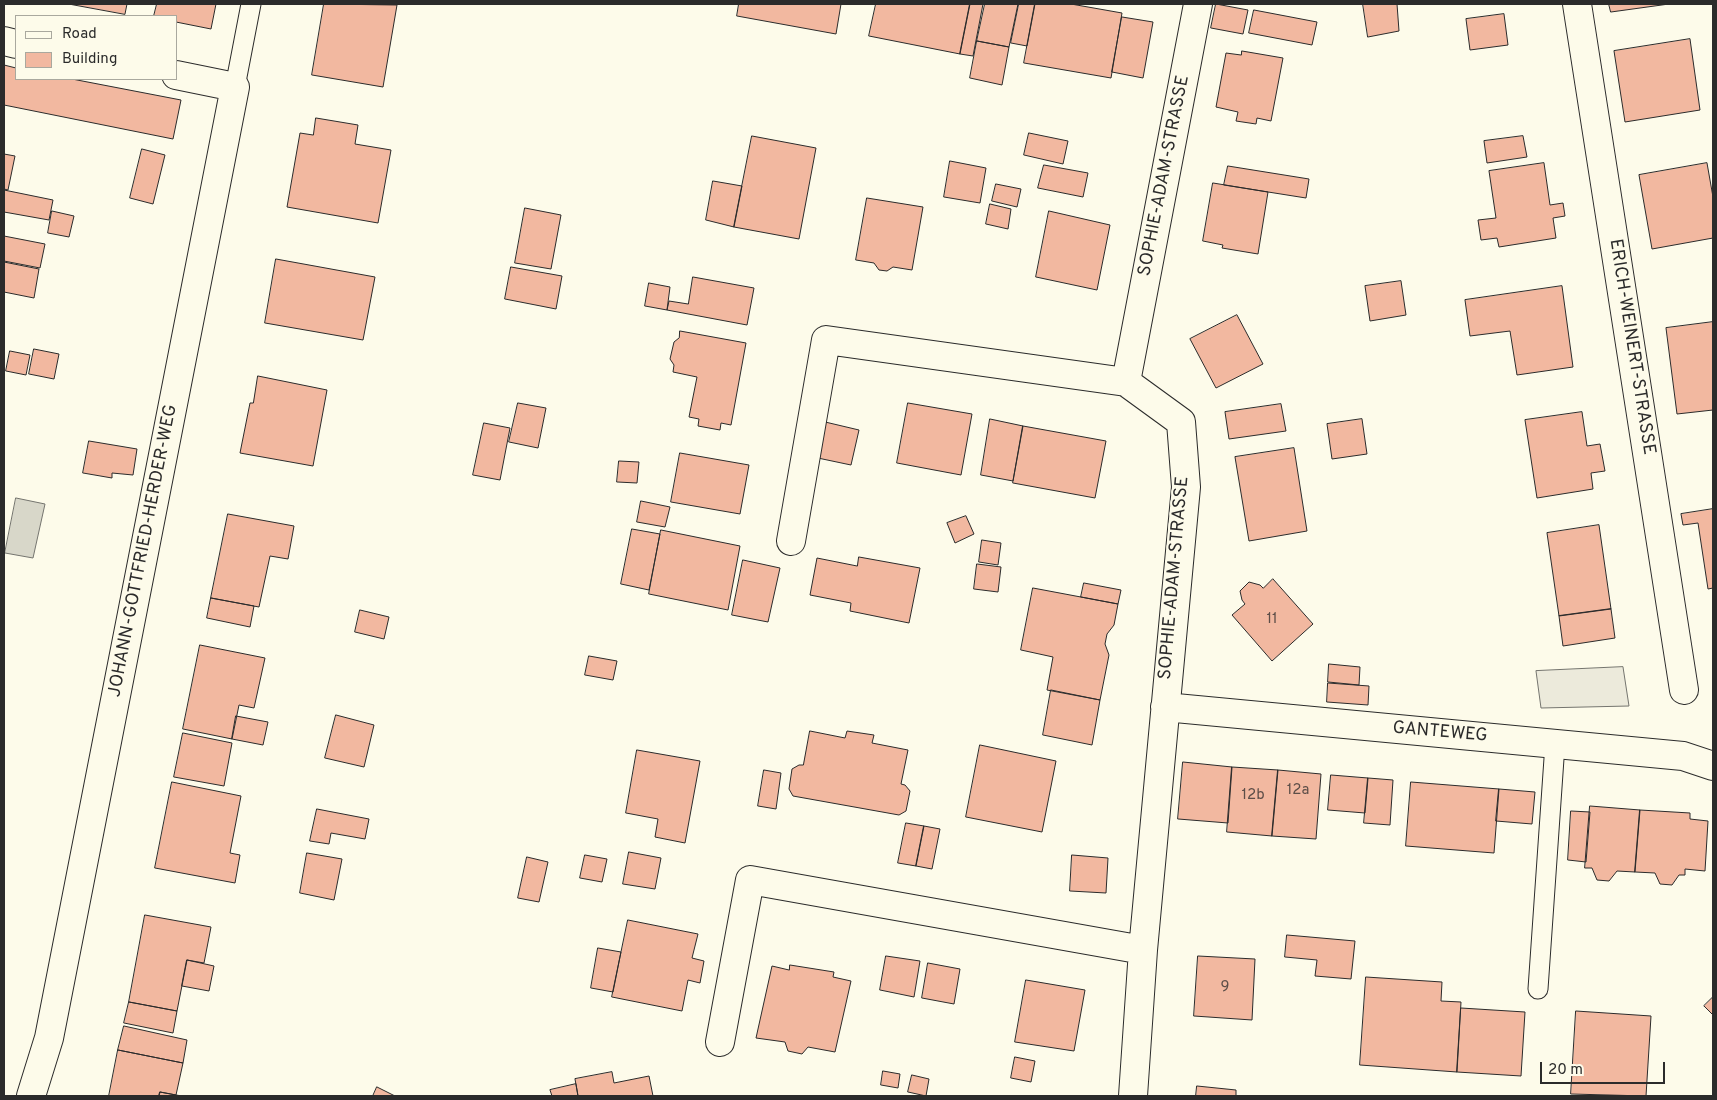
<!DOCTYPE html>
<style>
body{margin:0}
#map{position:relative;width:1717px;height:1100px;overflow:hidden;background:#fdfbea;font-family:Overpass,sans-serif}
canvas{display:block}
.frame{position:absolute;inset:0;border:5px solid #2b2b2b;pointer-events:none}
.legend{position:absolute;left:15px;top:15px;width:162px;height:65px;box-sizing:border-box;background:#fdfbea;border:1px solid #a9a89e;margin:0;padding:6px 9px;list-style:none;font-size:15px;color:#2b2b2b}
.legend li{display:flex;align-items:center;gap:10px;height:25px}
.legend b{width:25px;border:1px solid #a9a89e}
.scale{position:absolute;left:1540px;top:1062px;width:125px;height:22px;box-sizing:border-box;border:2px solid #2b2b2b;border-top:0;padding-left:6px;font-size:15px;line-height:18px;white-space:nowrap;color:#2b2b2b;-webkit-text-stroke:4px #fdfbea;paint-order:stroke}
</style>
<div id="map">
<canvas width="1717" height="1100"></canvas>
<div class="frame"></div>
<ul class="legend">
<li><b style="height:6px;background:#fdfbea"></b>Road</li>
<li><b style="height:14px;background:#f2b8a0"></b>Building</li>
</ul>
<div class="scale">20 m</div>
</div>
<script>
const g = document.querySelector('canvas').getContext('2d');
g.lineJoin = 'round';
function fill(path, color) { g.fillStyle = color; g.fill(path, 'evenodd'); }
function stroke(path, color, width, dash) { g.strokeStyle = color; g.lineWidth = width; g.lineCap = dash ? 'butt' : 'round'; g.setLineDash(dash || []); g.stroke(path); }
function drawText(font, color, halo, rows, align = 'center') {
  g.font = font + ' Overpass,sans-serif'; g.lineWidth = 4; g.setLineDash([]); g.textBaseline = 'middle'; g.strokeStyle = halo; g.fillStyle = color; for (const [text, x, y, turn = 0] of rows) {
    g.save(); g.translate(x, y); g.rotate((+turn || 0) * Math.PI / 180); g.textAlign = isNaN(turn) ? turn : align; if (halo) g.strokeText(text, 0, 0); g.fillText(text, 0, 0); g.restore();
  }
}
const parking = new Path2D(`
 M1623,667L1629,706L1541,708L1536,671Z`);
const water = new Path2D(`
 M16,498L45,504L33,558L5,553Z`);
const building = new Path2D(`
 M69,4H127L125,14Z
 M157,4H216L211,29L176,22V16H154Z
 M324,4L397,5L383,87L312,75Z
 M739,4H841L836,34L737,16Z
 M876,4H970L960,54L869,36Z
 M970,4H983L973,56L960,54Z
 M985,4H1018L1009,47L977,41Z
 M1019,4H1035L1027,46L1011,43Z
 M1035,4H1071L1122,13L1111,78L1024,63Z
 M1216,4L1248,10L1243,34L1211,28Z
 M1363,4H1397L1399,31L1368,37Z
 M1609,4H1669L1611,12Z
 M1254,10L1317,22L1312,45L1249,33Z
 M1504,14L1508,45L1470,50L1466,19Z
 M1122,17L1153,22L1143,78L1112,72Z
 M1690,39L1700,110L1625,122L1614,51Z
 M977,41L1009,47L1002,85L970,78Z
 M1242,51L1283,58L1271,121L1257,118L1256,124L1236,121L1238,112L1216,107L1226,53L1241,55Z
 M4,65L16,68V79H72L181,100L173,139L4,105Z
 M316,118L358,125L355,144L391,150L378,223L287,207L300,133L313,135Z
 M1029,133L1068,141L1063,164L1024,155Z
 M752,136L816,148L799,239L734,227Z
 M1523,136L1527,157L1487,163L1484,141Z
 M142,149L165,155L153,204L130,198Z
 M4,154L15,156L8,190L4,189Z
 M950,161L986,168L980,203L944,197Z
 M1544,163L1550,205L1563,203L1565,216L1553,218L1556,238L1499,247L1497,238L1481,240L1478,220L1496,218L1489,171Z
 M1707,163L1713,197V238L1652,249L1639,175Z
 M1044,165L1088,173L1083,197L1038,188Z
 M1228,166L1309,179L1306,198L1224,185Z
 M713,181L742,186L734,227L706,220Z
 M1213,183L1268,192L1258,254L1222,248L1223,245L1203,241Z
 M996,184L1021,189L1017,207L992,201Z
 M4,190L53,200L49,220L4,212Z
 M867,198L923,207L912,270L893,267L887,271L879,270L874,263L856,260Z
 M990,204L1011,209L1008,229L986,224Z
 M525,208L561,215L551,269L515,263Z
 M52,211L74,216L69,237L48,233Z
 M1049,211L1110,225L1097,290L1036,277Z
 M4,236L45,244L40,268L4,261Z
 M276,259L375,277L363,340L265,323Z
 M4,262L39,269L34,298L4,292Z
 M511,267L562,276L556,309L505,299Z
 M693,277L754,288L747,325L667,310L669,301L688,304Z
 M1401,281L1406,315L1370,321L1365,286Z
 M649,283L670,287L667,310L645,306Z
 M1562,286L1573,367L1517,375L1510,331L1470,336L1465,300Z
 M1237,315L1263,364L1216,388L1190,339Z
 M1713,322V410L1677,414L1666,328Z
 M680,331L746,343L731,425L721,423L720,430L698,426L699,419L689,417L697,377L673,372L674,365L670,359L674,342L679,338Z
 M34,349L59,354L54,379L29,374Z
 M10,351L30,355L26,375L6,371Z
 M258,376L327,390L313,466L240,453L250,403H253Z
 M518,403L546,408L538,448L509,442Z
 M908,403L972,414L961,475L897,463Z
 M1281,404L1286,431L1229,439L1225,412Z
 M1582,412L1587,446L1600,444L1605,471L1591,473L1593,489L1537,498L1525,420Z
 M990,419L1023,426L1013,481L981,475Z
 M1362,419L1367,454L1332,459L1327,424Z
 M821,421L859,430L851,465L813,457Z
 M484,423L510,428L500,480L473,475Z
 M1023,426L1106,441L1095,498L1013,483Z
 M89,441L137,449L133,475L112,473V478L83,473Z
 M1294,448L1307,531L1249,541L1235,457Z
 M680,453L749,465L740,514L671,502Z
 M619,461L639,462L637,483L617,482Z
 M641,501L670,507L665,527L637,522Z
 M1713,509V588L1708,589L1698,523L1683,525L1681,514Z
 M228,514L294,526L288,559L270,556L259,607L211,598Z
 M966,516L974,534L955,543L947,523Z
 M1599,525L1611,609L1559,616L1547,533Z
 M632,529L660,534L649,590L621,584Z
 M661,530L740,546L728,610L649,594Z
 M982,540L1001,543L998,565L979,562Z
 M859,557L920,568L909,623L850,611L851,603L810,595L817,558L857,566Z
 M743,560L780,568L768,622L732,615Z
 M977,564L1001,567L998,592L974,589Z
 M1273,579L1313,624L1272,661L1232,615L1245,604L1242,600L1240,591L1249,582L1260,585L1263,588Z
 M1084,583L1121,590L1118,604L1081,597Z
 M1033,588L1118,604L1114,625L1107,634L1105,644L1109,655L1100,700L1047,690L1053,657L1021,650Z
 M211,598L254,606L250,627L207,618Z
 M1611,609L1615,638L1563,646L1559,616Z
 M360,610L389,617L384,639L355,632Z
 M200,645L265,658L254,708L239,705L232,739L183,729Z
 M589,656L617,661L613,680L585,675Z
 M1329,664L1360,667L1359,685L1328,682Z
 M1328,683L1369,686L1368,705L1327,702Z
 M1051,690L1100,700L1092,745L1043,735Z
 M336,715L374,725L364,767L325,758Z
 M236,716L268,722L263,745L232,739Z
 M810,731L845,738L847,731L874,735L872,743L908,750L901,784L905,785L910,791L906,811L899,815L793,796L789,789L792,769L799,765H803Z
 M183,733L232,743L224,786L174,777Z
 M980,745L1056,761L1042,832L966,817Z
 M637,750L700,761L685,843L655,837L658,819L626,813Z
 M1183,762L1232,767L1228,823L1178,819Z
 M1232,767L1278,770L1272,836L1227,832Z
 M764,770L781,773L776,809L758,806Z
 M1278,770L1321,774L1316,839L1272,836Z
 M1331,775L1368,778L1365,813L1328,810Z
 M1368,778L1393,780L1390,825L1364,823Z
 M172,782L241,796L230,853L240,855L235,883L155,868Z
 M1411,782L1499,789L1494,853L1406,846Z
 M1499,789L1535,792L1532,824L1496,821Z
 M1590,806L1640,810L1635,872L1617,871L1609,881L1597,880L1592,868H1585Z
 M317,809L369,819L365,839L331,833L329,844L310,841Z
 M1640,810L1690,813V819L1708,821L1705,871L1685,869V875H1679L1672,885L1660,884L1655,873L1635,872Z
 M1571,811L1590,812L1586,862L1568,860Z
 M906,823L924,826L916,866L898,863Z
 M924,826L940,829L932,869L916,866Z
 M629,852L661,858L655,889L623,884Z
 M307,853L342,859L334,900L300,893Z
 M585,855L607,859L602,882L580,878Z
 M1072,855L1108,858L1106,893L1070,891Z
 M527,857L548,862L539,902L518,898Z
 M145,915L211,927L204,963L187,960L177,1011L129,1002Z
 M628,920L698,934L692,958L704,961L700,983L688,980L682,1011L612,997Z
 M1287,935L1355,941L1351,979L1315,976L1317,960L1285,957Z
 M598,948L621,952L613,992L591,988Z
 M886,956L920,961L914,997L880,990Z
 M1198,956L1255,959L1252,1020L1194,1016Z
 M187,960L214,966L209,991L182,986Z
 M928,963L960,969L954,1004L922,998Z
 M790,965L834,972L833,977L851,981L835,1052L808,1047L802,1054L788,1051L785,1042L756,1038L772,966L789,970Z
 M1366,977L1442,982L1441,1001L1461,1002L1457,1072L1360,1065Z
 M1026,980L1085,990L1074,1051L1015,1042Z
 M1713,997V1015L1704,1006Z
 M129,1002L177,1011L173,1033L124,1023Z
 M1461,1008L1525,1012L1521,1076L1457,1072Z
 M1576,1011L1651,1016L1646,1096L1571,1094Z
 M124,1026L187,1040L183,1063L118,1050Z
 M118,1050L183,1063L176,1095L160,1092L159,1096H109Z
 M1015,1057L1035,1061L1031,1082L1011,1078Z
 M883,1071L900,1074L898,1088L881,1085Z
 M612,1072L614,1083L649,1076L653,1096H578L575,1079Z
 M912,1075L929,1079L926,1096L908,1092Z
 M576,1084L578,1096H552L550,1090Z
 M1197,1086L1236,1090V1096H1196Z
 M377,1087L395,1096H373Z
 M160,1092L176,1095L182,1096H159Z`);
const service = new Path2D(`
 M235,87L251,4
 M1538,989L1555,744`);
const minor = new Path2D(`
 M1577,4L1684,690
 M4,41L16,44
 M791,541L826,340L1126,382
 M1165,707L1683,756L1713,766
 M720,1042L750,880L1143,950
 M31,1096L49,1038L235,87L176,75
 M1133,1096L1143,950L1186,487L1181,422L1126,382L1198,4`);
const numberNames = [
 ["11",1272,620],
 ["12a",1298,791],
 ["12b",1253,796],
 ["9",1225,988]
];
const streetNames = [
 ["SOPHIE-ADAM-STRASSE",1165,176,-79],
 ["ERICH-WEINERT-STRASSE",1631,347,81],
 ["JOHANN-GOTTFRIED-HERDER-WEG",144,551,-79],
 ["SOPHIE-ADAM-STRASSE",1175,578,-85],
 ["GANTEWEG",1440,733,5]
];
fill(parking, '#eceadb');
stroke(parking, '#74746e', 1);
fill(water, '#d8d7c9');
stroke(water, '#74746e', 1);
fill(building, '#f2b8a0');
stroke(building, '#2b2b2b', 1);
stroke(service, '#2b2b2b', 21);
stroke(minor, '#2b2b2b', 30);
stroke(service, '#fdfbea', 19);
stroke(minor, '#fdfbea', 28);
drawText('15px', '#5d4e48', null, numberNames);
drawText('18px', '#2b2b2b', '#fdfbea', streetNames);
</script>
